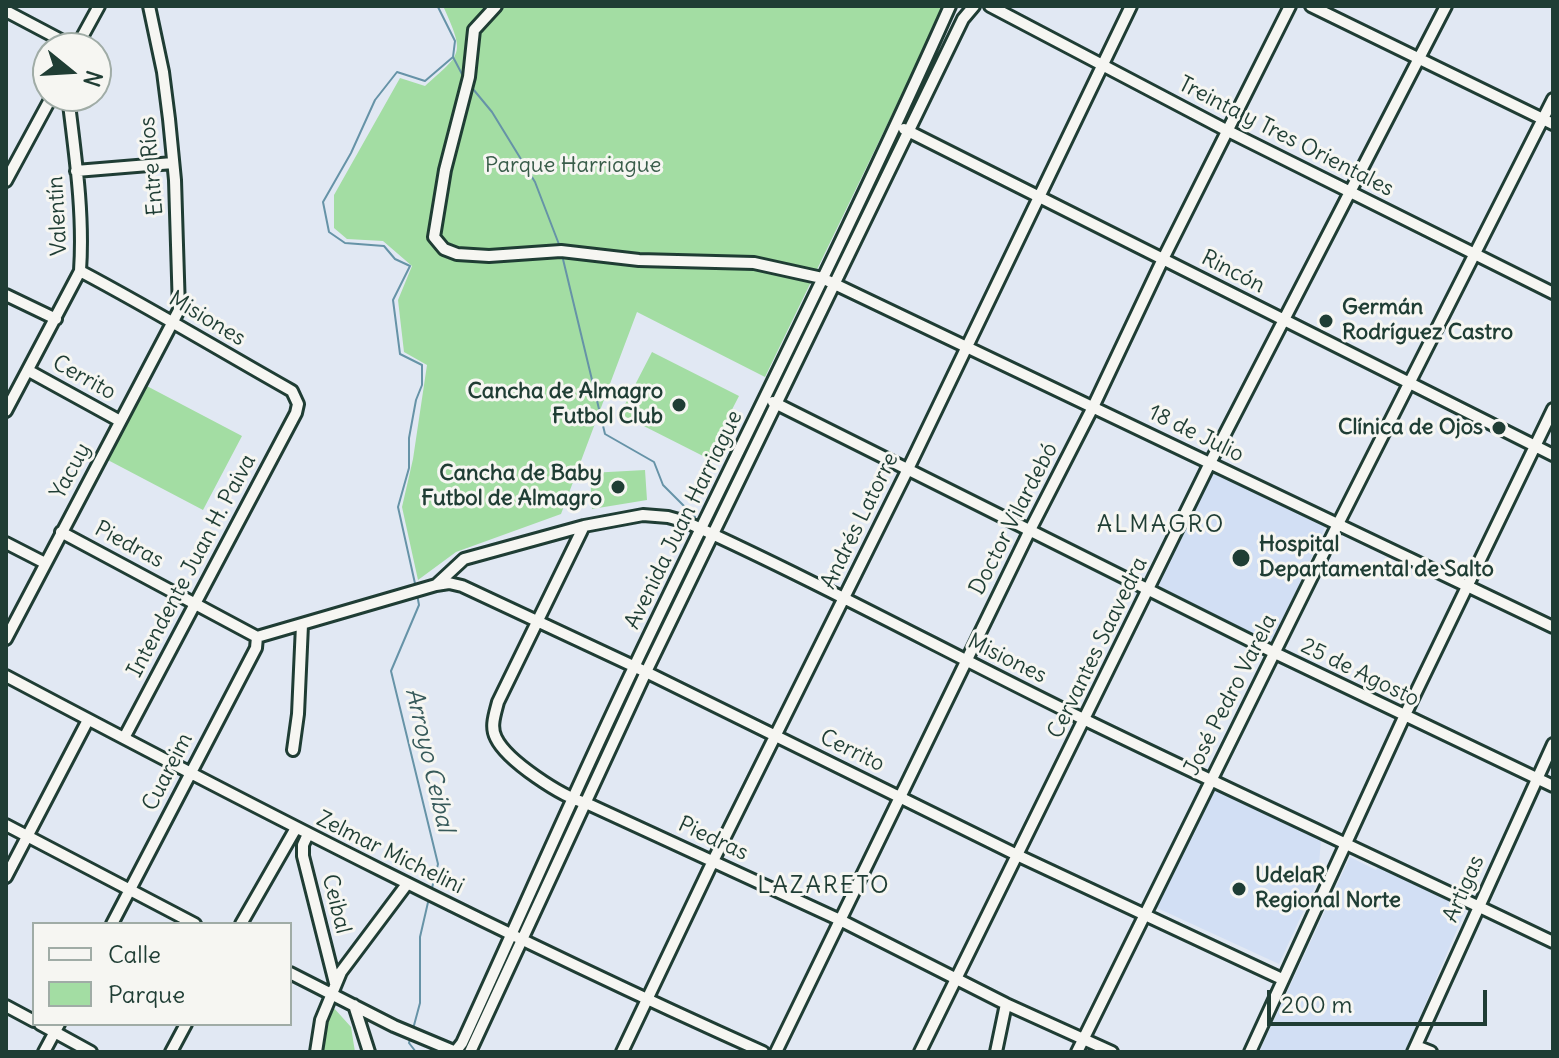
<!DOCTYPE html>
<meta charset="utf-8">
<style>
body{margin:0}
#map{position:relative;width:1559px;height:1058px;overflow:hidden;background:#e1e8f3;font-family:Delius,sans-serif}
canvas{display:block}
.frame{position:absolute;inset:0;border:8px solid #1f3d34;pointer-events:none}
.legend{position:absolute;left:32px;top:922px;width:260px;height:104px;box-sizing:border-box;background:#f6f6f2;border:2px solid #a0aca6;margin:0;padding:10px 14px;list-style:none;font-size:24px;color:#1f3d34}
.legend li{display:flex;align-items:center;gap:16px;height:40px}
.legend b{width:40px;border:2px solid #a0aca6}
.north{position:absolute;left:32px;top:32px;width:80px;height:80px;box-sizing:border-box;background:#f6f6f2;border:2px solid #a0aca6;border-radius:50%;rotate:108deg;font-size:22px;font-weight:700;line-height:32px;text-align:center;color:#1f3d34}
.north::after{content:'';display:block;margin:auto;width:28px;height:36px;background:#1f3d34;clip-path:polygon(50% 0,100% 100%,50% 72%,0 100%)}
.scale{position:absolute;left:1267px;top:990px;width:220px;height:36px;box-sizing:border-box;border:4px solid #1f3d34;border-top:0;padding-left:10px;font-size:24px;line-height:28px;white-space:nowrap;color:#1f3d34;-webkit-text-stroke:6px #f6f6f2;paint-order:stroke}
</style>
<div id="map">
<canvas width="1559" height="1058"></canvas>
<div class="frame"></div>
<ul class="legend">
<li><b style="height:10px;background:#f6f6f2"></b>Calle</li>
<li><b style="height:22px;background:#a3dda3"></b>Parque</li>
</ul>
<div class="north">N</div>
<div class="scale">200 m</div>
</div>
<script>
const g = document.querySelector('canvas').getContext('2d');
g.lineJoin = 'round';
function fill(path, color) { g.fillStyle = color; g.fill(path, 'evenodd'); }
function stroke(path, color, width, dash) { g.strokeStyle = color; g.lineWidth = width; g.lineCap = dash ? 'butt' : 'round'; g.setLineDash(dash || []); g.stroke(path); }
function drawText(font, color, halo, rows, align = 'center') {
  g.font = font + ' Delius,sans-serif'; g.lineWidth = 6; g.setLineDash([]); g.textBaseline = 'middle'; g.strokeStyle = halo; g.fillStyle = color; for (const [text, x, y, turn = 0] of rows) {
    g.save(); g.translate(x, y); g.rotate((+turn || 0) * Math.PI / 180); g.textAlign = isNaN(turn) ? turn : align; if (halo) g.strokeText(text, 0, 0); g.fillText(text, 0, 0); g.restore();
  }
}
const built = new Path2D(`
 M1213,471L1325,527L1273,643L1156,590Z
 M1214,789L1321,840L1319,864L1322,871L1279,964L1155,907Z
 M1350,857L1376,870L1378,866L1464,908L1465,911L1405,1052H1259Z`);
const green = new Path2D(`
 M446,6H937L943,9L765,377L637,312L561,514L456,552L418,580L402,507L413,459L427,365L404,352L398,300L412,266L383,241L347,239L334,228V195L400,78L425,86C462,53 465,55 444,8Z
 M652,352L739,396L707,458L620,414Z
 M143,384L242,436L203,510L104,458Z
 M645,470L647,500L592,509L590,473Z
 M333,1007L351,1027L355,1052H322L326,1019Z`);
const stream = new Path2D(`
 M453,57L463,76
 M473,89L492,112L535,182L560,247
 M562,255L605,434L654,462L663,485L695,517
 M416,588L398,507L409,468V438L416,400L422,385V365L400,354L393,300L410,266L395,259L384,246L345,243L329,232L323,202L351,153L375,100L397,72L425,81L453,57L455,41L438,7L440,6
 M417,594L419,605L391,671L438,864L431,892
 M413,1029L420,1003V937L429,898
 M410,1039L409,1043L416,1052`);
const minor = new Path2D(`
 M496,6L474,30L469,77L445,170L434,237L444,249L457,254L489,256L561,251L639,260L754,263L822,278L1553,627
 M990,6L1226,130L1553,293
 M1311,6L1553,124
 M6,11L76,48L99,6
 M904,129L1553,455
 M76,171L173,163
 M6,181L52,96
 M80,271C152,309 221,351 292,391L298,404L296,413L124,738
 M6,295L56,319
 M29,371L120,421
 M773,402L1275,653L1553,786
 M6,411L80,271C84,213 75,154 68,96
 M584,526L498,702C495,714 490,727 496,738C507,761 562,797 586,803L840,920L1006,1004L1112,1052
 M61,532L257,637L436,585L449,583L462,586L646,672L1019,856L1282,979
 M6,543L45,563
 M436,585L464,559L584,526L643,515L668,517L686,522C816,581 943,650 1071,713C1231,791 1393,865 1553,942
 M6,639L179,310L175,180L169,119L163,72L149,6
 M6,676C255,808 506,937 763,1052
 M293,750L298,714L302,625
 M6,825L195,924
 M308,834L303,845V856L335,983
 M6,877L88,720
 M112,924L256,648L257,637
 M241,924L296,828
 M290,973L394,1026L456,1052
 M354,1005L369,1052
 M6,1006L34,1021
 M40,1024L91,1052
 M1416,1046L1431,1052
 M44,1052L59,1024
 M171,1052L186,1024
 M316,1052L321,1020L341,972L407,884
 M455,1052L462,1043C520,917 575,790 635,665C740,445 851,228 950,6
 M470,1052L646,672L963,19L974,6
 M622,1052L713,861L908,469L1131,6
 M776,1052L1030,530L1093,407L1163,259L1290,6
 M920,1052L1210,463L1446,6
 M996,1052L1006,1004
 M1077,1052L1338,524L1553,99
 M1250,1052L1404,717L1553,409
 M1413,1052L1553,744`);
const markers = [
 [1326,321,8,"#1f3d34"],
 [679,405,8,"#1f3d34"],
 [1499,428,8,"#1f3d34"],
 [618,487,8,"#1f3d34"],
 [1241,558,10,"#1f3d34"],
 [1239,889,8,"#1f3d34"]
];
const streetNames = [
 ["Treinta y Tres Orientales",1286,137,27],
 ["Entre Ríos",152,166,-95],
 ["Valentín",58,216,-93],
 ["Rincón",1233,272,27],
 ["Misiones",207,319,31],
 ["Cerrito",84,378,29],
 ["18 de Julio",1196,434,26],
 ["Yacuy",71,471,-62],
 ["Doctor Vilardebó",1014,519,-63],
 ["Avenida Juan Harriague",684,520,-64],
 ["Andrés Latorre",860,521,-64],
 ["Piedras",129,545,28],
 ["Intendente Juan H. Paiva",192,566,-62],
 ["Cervantes Saavedra",1098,648,-64],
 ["Misiones",1007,659,26],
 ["25 de Agosto",1360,673,26],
 ["José Pedro Varela",1231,695,-63],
 ["Cerrito",852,751,26],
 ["Cuareim",168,772,-63],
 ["Piedras",713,839,25],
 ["Zelmar Michelini",390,853,26],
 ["Artigas",1464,889,-66],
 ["Ceibal",336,904,76]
];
const parkNames = [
 ["Parque Harriague",573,166]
];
const poiNames = [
 ["Germán",1342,308],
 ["Rodríguez Castro",1342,333],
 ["Cancha de Almagro",663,392,"right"],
 ["Futbol Club",663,417,"right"],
 ["Clínica de Ojos",1483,428,"right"],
 ["Cancha de Baby",602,474,"right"],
 ["Futbol de Almagro",602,499,"right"],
 ["Hospital",1259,545],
 ["Departamental de Salto",1259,570],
 ["UdelaR",1255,876],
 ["Regional Norte",1255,901]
];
const neighbourhoodNames = [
 ["ALMAGRO",1161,525],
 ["LAZARETO",824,886]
];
const waterNames = [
 ["Arroyo Ceibal",429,760,77]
];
fill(built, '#d2dff4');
fill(green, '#a3dda3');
stroke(stream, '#6693a7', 2);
stroke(minor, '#1f3d34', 16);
stroke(minor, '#f6f6f2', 10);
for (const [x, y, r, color] of markers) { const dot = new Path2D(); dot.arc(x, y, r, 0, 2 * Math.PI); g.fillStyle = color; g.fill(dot); stroke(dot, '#f6f6f2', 3); }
drawText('22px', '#1f3d34', '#f6f6f2', streetNames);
drawText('22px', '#395d4a', '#f6f6f2', parkNames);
drawText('bold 22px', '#1f3d34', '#f6f6f2', poiNames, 'left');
g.letterSpacing = '2px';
drawText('24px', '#1f3d34', '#f6f6f2', neighbourhoodNames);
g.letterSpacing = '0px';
drawText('italic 24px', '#375a5a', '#f6f6f2', waterNames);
</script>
